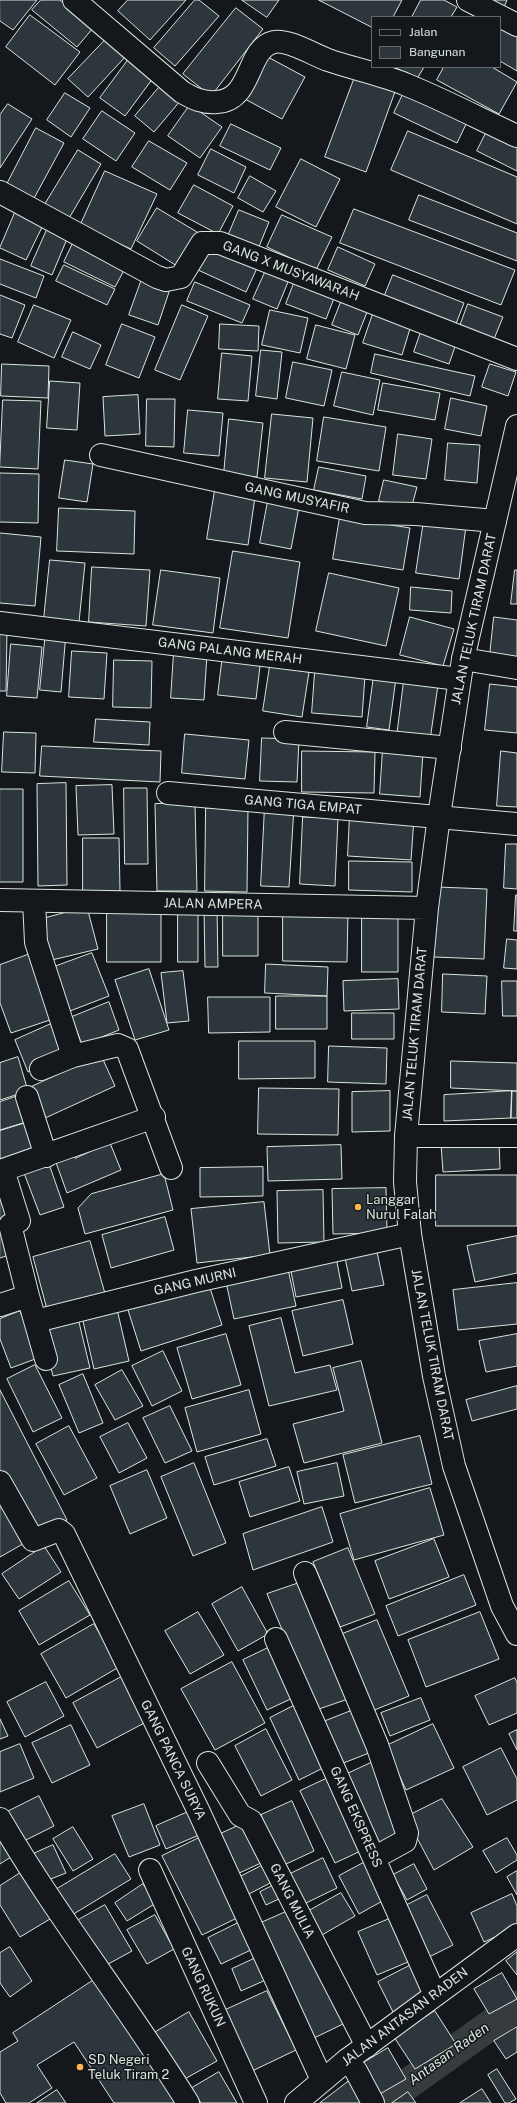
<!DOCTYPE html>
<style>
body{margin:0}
#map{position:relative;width:517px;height:2103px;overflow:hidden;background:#14181c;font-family:"Public Sans",sans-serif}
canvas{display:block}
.legend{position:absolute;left:371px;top:16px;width:130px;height:52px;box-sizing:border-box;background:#14181c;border:1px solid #626a69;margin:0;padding:5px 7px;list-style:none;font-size:12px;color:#d8e6dc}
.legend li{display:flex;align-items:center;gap:8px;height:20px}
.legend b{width:20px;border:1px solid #626a69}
</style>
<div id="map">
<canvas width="517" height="2103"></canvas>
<ul class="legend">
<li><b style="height:5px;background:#14181c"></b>Jalan</li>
<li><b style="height:11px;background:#2c363c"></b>Bangunan</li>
</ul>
</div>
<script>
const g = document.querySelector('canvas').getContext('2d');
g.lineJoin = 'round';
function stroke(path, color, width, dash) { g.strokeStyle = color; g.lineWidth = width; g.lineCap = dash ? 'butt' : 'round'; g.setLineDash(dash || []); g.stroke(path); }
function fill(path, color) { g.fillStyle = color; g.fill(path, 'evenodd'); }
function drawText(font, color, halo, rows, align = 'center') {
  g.font = font + ' "Public Sans",sans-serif'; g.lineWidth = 3; g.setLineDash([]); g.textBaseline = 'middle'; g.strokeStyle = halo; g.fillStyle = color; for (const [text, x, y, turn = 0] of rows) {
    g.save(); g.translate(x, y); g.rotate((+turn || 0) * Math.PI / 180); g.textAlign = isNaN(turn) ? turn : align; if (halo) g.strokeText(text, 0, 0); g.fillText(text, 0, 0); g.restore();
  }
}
const canal = new Path2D(`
 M381,2103L517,2006`);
const building = new Path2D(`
 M0,0H37L13,30L0,21Z
 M41,0H60L93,28L77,47L32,10Z
 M128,0H186L150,40L118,11Z
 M195,0H199L219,16L175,66L154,48Z
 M242,0H279L267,17Z
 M319,0H402L393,17H372V27Z
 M421,0H444L457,7L451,17H412Z
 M490,0H507L504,7Z
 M236,8L263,29L211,96L183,74Z
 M30,15L80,52L55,85L6,47Z
 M500,22L517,32V71L500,61Z
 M108,37L127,55L88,97L68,79Z
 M131,56L156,74L125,116L100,98Z
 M266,56L305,77L282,119L243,98Z
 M395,67H424L417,79Z
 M444,67H492L517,82L499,114L437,80Z
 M356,74L396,89L366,172L325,157Z
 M162,84L181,100L154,132L135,116Z
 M407,86L470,116L457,143L394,113Z
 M65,93L90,108L71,137L47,120Z
 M8,104L32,119L0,168V115Z
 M190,105L222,127L200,158L168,136Z
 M102,111L135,133L116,161L83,139Z
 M231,124L281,148L270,170L220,146Z
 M489,127L517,141V171L477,151Z
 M36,128L64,143L32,202L5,188Z
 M408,131L517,177V224L391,170Z
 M149,141L187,163L170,190L132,167Z
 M211,149L246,167L234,193L198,175Z
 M78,150L101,164L65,225L41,211Z
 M301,159L340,179L316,227L276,207Z
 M105,171L157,194L131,249L80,226Z
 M250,176L276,191L263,212L238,198Z
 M194,185L233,206L218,234L178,213Z
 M419,195L517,233V261L409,220Z
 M17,208L45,221L26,260L0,248Z
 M157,208L197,232L177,266L137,241Z
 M354,209L515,270L501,305L340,243Z
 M239,210L269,222L258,249L228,236Z
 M282,215L332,237L316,270L267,247Z
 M49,225L69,234L52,275L31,266Z
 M76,237L128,263L115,287L64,262Z
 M210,245L258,266L246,292L198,270Z
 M338,247L375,264L365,286L328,270Z
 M0,259L44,276L36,298L0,284Z
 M64,265L115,289L107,305L56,281Z
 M267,268L290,277L277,309L253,299Z
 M393,275L464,303L454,329L383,300Z
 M143,276L171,286L158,325L129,315Z
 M296,278L336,293L326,319L286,304Z
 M195,282L250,305L242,323L187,301Z
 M0,295L25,305L12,338L0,334Z
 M343,297L369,307L358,335L332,325Z
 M468,304L503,317L494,339L460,326Z
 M34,305L71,320L54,358L18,342Z
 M182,305L208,316L180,380L155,370Z
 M270,310L308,318L300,353L262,345Z
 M374,311L412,322L402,355L363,343Z
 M122,324L155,337L139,378L106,365Z
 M220,324L259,326L258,351L219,349Z
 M316,325L355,335L346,369L307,359Z
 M422,329L457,341L449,364L414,352Z
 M73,332L101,345L90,369L62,357Z
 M261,350L282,352L277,399L256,396Z
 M222,353L252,356L248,401L218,399Z
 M375,354L475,376L470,396L371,373Z
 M293,362L332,370L324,406L286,398Z
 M2,364L49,366L48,398L1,396Z
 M490,364L516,372L508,396L482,387Z
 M342,372L380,380L373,415L334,406Z
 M50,381L80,383L77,430L47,428Z
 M383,383L440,393L435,420L378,410Z
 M138,395L140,434L105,436L103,397Z
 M451,398L487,406L481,436L445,429Z
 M147,399H175L174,447L146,446Z
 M3,400L41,401L38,469L0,467Z
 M188,410L223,413L219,456L184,453Z
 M272,414L313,418L307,482L265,478Z
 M324,417L386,427L379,471L317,461Z
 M229,419L263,423L257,477L224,474Z
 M398,434L432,439L426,479L393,475Z
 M448,443L480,445L477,483L445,480Z
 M65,460L93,464L87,502L59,498Z
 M319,467L366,476L362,499L314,490Z
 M0,473L39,474L38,523L0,522Z
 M384,480L417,487L411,509L379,501Z
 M215,490L255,497L248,545L207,539Z
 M268,501L299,507L291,549L260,543Z
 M59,508L135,511L134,554L57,551Z
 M340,517L410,528L403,570L333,559Z
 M424,520L466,526L459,579L416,573Z
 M0,533L41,537L35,606L0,603Z
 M233,551L300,562L288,638L220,628Z
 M50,560L85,563L79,622L44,619Z
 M92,567L150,570L146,626L89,622Z
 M161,570L220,578L213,633L153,625Z
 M515,570H517V604H511Z
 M329,573L399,588L386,646L316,631Z
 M411,587L452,591L451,613L410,610Z
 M410,617L454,629L443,666L400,655Z
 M494,617L517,620V657L490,655Z
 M0,629H7L6,691H0Z
 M46,631L66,633L61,692L40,690Z
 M11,644L42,647L37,698L7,696Z
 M72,651L107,653L104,699L69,697Z
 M174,652L207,655L204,700L171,698Z
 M223,654L261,658L256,699L218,695Z
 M114,660L152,661L151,708L113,707Z
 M270,666L309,672L302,717L263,711Z
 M315,672L365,676L362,717L312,713Z
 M374,675L396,678L389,730L367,727Z
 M404,681L438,685L430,740L397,736Z
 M490,684L517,687V733L485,730Z
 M96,719L150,722L149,745L94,742Z
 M4,732L36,733L35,773L2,772Z
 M185,734L249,740L245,779L182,773Z
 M262,738L299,739L297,782L260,781Z
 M42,746L161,751L160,782L40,776Z
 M383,749L423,752L420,797L380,794Z
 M302,751L375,752L374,793L302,792Z
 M501,751L517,753V807L497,806Z
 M66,783L67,885L38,886L37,784Z
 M112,785L114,834L78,835L76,786Z
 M124,788H147L148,864H125Z
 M0,789H23V882H0Z
 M195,803L197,891H157L155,804Z
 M265,805L294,807L289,887L261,886Z
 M206,808H248L247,892L205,891Z
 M350,814L414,818L411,860L348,856Z
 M303,817L338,818L335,886L300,884Z
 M83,838H119L120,891L83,892Z
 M506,844H517V889L504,888Z
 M349,861L412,862V892L349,890Z
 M437,887L487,889L484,959L434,957Z
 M516,895H517V931H514Z
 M178,905H198V962H178Z
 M87,907L98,949L52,960L42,919Z
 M217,908L218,967H205L204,909Z
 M223,908H258V956H223Z
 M283,909L348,910L347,962L283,961Z
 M107,911H161V962H107Z
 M362,915H398V972H362Z
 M507,939L517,940V969L504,968Z
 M92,953L109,996L70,1011L54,967Z
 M30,954L53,1019L11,1033L0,1003V965Z
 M266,964L328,967L327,996L265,993Z
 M149,969L169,1030L135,1040L115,980Z
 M183,971L189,1021L167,1023L161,973Z
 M443,974L487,976L485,1014L442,1012Z
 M398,979L399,1009L344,1011L343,981Z
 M502,981H517V1016H503Z
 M276,996H327V1029H276Z
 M208,997H270V1032L209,1033Z
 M109,1002L119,1030L82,1045L72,1017Z
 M352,1013H394V1039H352Z
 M51,1024L66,1055L28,1072L15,1040Z
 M239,1041H315V1078L239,1079Z
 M329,1046L387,1048L386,1084L328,1082Z
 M101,1055L115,1086L43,1119L29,1088Z
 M18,1057L28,1091L0,1100V1063Z
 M451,1061L517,1063V1091L451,1088Z
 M259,1088L339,1089L338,1135L258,1134Z
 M390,1091V1131L352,1132V1092Z
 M512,1091L511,1118L444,1121V1095Z
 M512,1091H517V1118H511Z
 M21,1095L29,1121L0,1130V1102Z
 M29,1122L41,1153L0,1164V1131Z
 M499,1140L500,1169L443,1172L441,1144Z
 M110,1143L121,1170L67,1193L54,1157L72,1151L75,1158Z
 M341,1145L342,1179L268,1181L267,1147Z
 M49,1164L64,1207L40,1215L24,1173Z
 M263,1167V1196L200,1197V1168Z
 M164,1174L173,1210L85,1234L78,1208L91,1194Z
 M436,1175H517V1226H436Z
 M0,1180L14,1215L0,1220Z
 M386,1188L387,1233L333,1234L332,1189Z
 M323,1190L324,1242L278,1243L277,1191Z
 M264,1202L270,1255L197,1263L191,1209Z
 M165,1217L174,1250L111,1268L102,1235Z
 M0,1223L15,1253L0,1258Z
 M517,1236V1273L475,1282L467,1246Z
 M90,1241L106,1297L48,1313L33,1257Z
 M376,1247L384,1285L352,1291L344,1253Z
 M335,1252L342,1288L296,1297L289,1261Z
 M288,1269L296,1306L234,1319L226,1282Z
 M517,1283V1324L458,1330L453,1290Z
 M209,1285L222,1325L141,1351L128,1310Z
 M343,1300L353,1344L303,1356L292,1311Z
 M117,1309L129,1361L94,1369L82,1317Z
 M20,1311L38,1358L11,1368L0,1339V1319Z
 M78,1318L90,1368L53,1376L41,1327Z
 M281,1318L295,1373L330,1365L337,1390L269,1406L249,1326Z
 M226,1334L241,1385L192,1399L177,1348Z
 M517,1334V1366L486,1372L479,1341Z
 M163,1351L182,1391L152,1406L132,1366Z
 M361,1361L382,1443L304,1463L293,1424L344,1411L333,1368Z
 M35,1365L62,1418L33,1432L7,1379Z
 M122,1370L143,1406L115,1420L95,1385Z
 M83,1374L103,1423L79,1433L59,1385Z
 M517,1386V1409L472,1421L466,1400Z
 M0,1390L67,1520L34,1537L0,1470Z
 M249,1390L261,1434L197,1452L185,1408Z
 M170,1406L192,1451L165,1463L143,1418Z
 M128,1423L147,1458L119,1473L100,1437Z
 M69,1426L97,1478L64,1495L36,1444Z
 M420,1436L432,1484L355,1503L343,1455Z
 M267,1439L276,1466L214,1485L205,1457Z
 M194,1463L226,1543L193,1556L161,1477Z
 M337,1463L344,1496L304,1504L297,1472Z
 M289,1467L300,1501L250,1517L239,1482Z
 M147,1470L167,1518L130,1534L110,1486Z
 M430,1488L444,1535L354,1560L340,1514Z
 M0,1499L28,1541L0,1557Z
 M322,1507L333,1542L253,1570L243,1534Z
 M434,1539L449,1577L389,1599L375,1561Z
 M44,1546L61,1572L19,1599L2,1574Z
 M348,1548L375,1614L340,1627L313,1562Z
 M464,1575L476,1605L398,1636L386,1606Z
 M69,1581L90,1615L39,1645L19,1611Z
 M302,1582L351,1698L316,1710L267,1594Z
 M242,1587L268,1634L238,1651L212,1604Z
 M198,1612L224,1655L190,1674L165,1631Z
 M480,1612L499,1659L426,1687L408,1640Z
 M377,1620L409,1696L372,1711L340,1635Z
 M94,1624L119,1667L66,1698L41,1654Z
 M270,1647L295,1697L267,1710L243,1660Z
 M232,1662L265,1723L215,1750L181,1689Z
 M125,1675L150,1720L97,1748L73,1703Z
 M515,1678L517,1683V1713L489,1725L475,1696Z
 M46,1682L64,1716L25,1737L7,1702Z
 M421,1698L430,1720L390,1736L381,1713Z
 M301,1702L329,1765L299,1780L270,1718Z
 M356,1709L374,1751L341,1764L323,1722Z
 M0,1719L8,1736L0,1739Z
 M433,1724L454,1768L406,1790L386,1746Z
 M71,1725L90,1765L52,1783L32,1743Z
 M266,1729L292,1780L261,1796L235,1746Z
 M517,1730V1750L509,1734Z
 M20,1744L34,1778L0,1792V1752Z
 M501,1748L517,1779V1800L487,1815L463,1767Z
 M373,1762L401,1833L375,1845L347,1774Z
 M330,1777L365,1849L335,1863L300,1791Z
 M39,1796L54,1826L18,1844L3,1814Z
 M442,1799L473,1847L434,1870L406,1817Z
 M292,1801L314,1851L284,1865L261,1815Z
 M144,1804L160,1845L129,1857L112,1816Z
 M188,1812L199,1835L166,1849L156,1826Z
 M242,1824L261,1863L237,1874L218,1835Z
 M73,1827L93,1859L73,1871L53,1839Z
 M0,1833L14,1855L0,1864Z
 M199,1838L239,1917L202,1935L162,1856Z
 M507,1838L517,1855V1860L496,1873L483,1851Z
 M53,1845L66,1873L43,1882L31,1855Z
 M115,1854L131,1879L72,1915L57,1889Z
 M323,1858L337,1888L304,1904L290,1874Z
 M367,1861L386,1899L359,1914L339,1876Z
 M267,1863L276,1880L245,1896L236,1879Z
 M414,1864L427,1889L407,1900L393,1875Z
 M25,1870L55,1916L20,1937L0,1905V1886Z
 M517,1871V1895L507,1877Z
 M143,1884L156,1903L127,1921L115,1903Z
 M276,1884L283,1897L266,1905L260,1892Z
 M341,1893L355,1916L320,1936L307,1912Z
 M512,1894L517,1906V1927L484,1942L471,1913Z
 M427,1895L453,1945L429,1957L403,1907Z
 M105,1905L132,1951L99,1969L73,1923Z
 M288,1911L343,2024L310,2040L254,1926Z
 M155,1915L174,1949L147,1964L127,1930Z
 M389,1919L408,1962L377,1975L358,1932Z
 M240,1922L253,1949L221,1964L208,1938Z
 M10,1947L32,1981L10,1997L0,1983V1953Z
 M517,1952V1975L506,1961Z
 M258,1957L268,1979L241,1991L232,1969Z
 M411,1965L426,1996L393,2012L378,1982Z
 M502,1973L517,1999L489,2014L474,1989Z
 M100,1976L183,2103H114L74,2042L37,2065L52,2088L29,2103H6L0,2093V2052L18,2041L13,2033Z
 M267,1991L296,2050L250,2072L221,2012Z
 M435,2011L456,2044L415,2069L394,2037Z
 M189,2012L217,2061L181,2081L154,2033Z
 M517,2027V2052L506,2059L494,2041Z
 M388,2048L406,2079L378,2095L360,2065Z
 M497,2069L516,2099L509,2103H505L488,2075Z
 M219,2072L237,2103H201L192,2088Z
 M353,2078L367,2097L360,2103H320Z
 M482,2089L491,2103H460Z
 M57,2090L66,2103H37Z
 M408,2092L416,2103H392Z`);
const street = new Path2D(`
 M74,0L182,92C194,99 203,103 217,102C253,100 246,48 274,42C288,39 314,55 328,60C354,69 381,74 407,85C444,100 480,119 517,136
 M468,0L517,25
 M0,192L157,277L166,280L181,277L202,243H220L517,359
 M101,455L365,513L416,514L495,521
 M0,623L459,679
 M463,659L517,668
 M285,732L450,748
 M168,793L517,824
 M34,901L36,942L73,1056L118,1045L127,1049L171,1168
 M41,1069L73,1056
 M27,1097L46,1156
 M406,1136H517
 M28,1296L10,1225L19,1221L3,1170L154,1117
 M0,1305L28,1296L46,1359
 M36,1321L196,1281L410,1234
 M0,1482L33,1540L59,1530L64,1534L199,1812L322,2080
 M305,1573L377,1745L407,1833L405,1841L374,1858
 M276,1639L435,1995
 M208,1763L240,1815L251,1821L367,2046
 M0,1819C57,1917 128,2006 188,2103
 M150,1870L256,2103
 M347,2060L356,2071L373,2103`);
const secondary = new Path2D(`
 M517,426L463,659L439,816L427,908L406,1136L405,1182L410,1234L434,1376L454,1466L502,1606L517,1634
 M0,900L427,908
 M296,2103L347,2060L517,1935`);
const markers = [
 [358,1207,4,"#ffb74d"],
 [80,2067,4,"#ffb74d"]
];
const streetNames = [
 ["GANG X MUSYAWARAH",291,271,21],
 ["GANG MUSYAFIR",297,498,12],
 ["JALAN TELUK TIRAM DARAT",474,619,-78],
 ["GANG PALANG MERAH",230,651,7],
 ["GANG TIGA EMPAT",303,805,5],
 ["JALAN AMPERA",213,904,1],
 ["JALAN TELUK TIRAM DARAT",415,1034,-85],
 ["GANG MURNI",195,1282,-13],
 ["JALAN TELUK TIRAM DARAT",432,1355,79],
 ["GANG PANCA SURYA",173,1760,64],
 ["GANG EKSPRESS",356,1817,66],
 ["GANG MULIA",292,1901,63],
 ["GANG RUKUN",203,1987,65],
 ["JALAN ANTASAN RADEN",405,2017,-37]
];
const poiNames = [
 ["Langgar",366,1200],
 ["Nurul Falah",366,1215],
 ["SD Negeri",88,2060],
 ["Teluk Tiram 2",88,2075]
];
const waterNames = [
 ["Antasan Raden",449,2054,-36]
];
stroke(canal, '#363b3e', 31);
fill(building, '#2c363c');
stroke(building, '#d8e6dc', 1);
stroke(street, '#d8e6dc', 24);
stroke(secondary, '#d8e6dc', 24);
stroke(street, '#14181c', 22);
stroke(secondary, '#14181c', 22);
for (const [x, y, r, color] of markers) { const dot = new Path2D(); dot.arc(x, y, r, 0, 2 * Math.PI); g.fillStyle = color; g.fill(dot); stroke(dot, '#14181c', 1.5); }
drawText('13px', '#d8e6dc', '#14181c', streetNames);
drawText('13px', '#d8e6dc', '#14181c', poiNames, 'left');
drawText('italic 14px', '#d8e6dc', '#14181c', waterNames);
</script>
